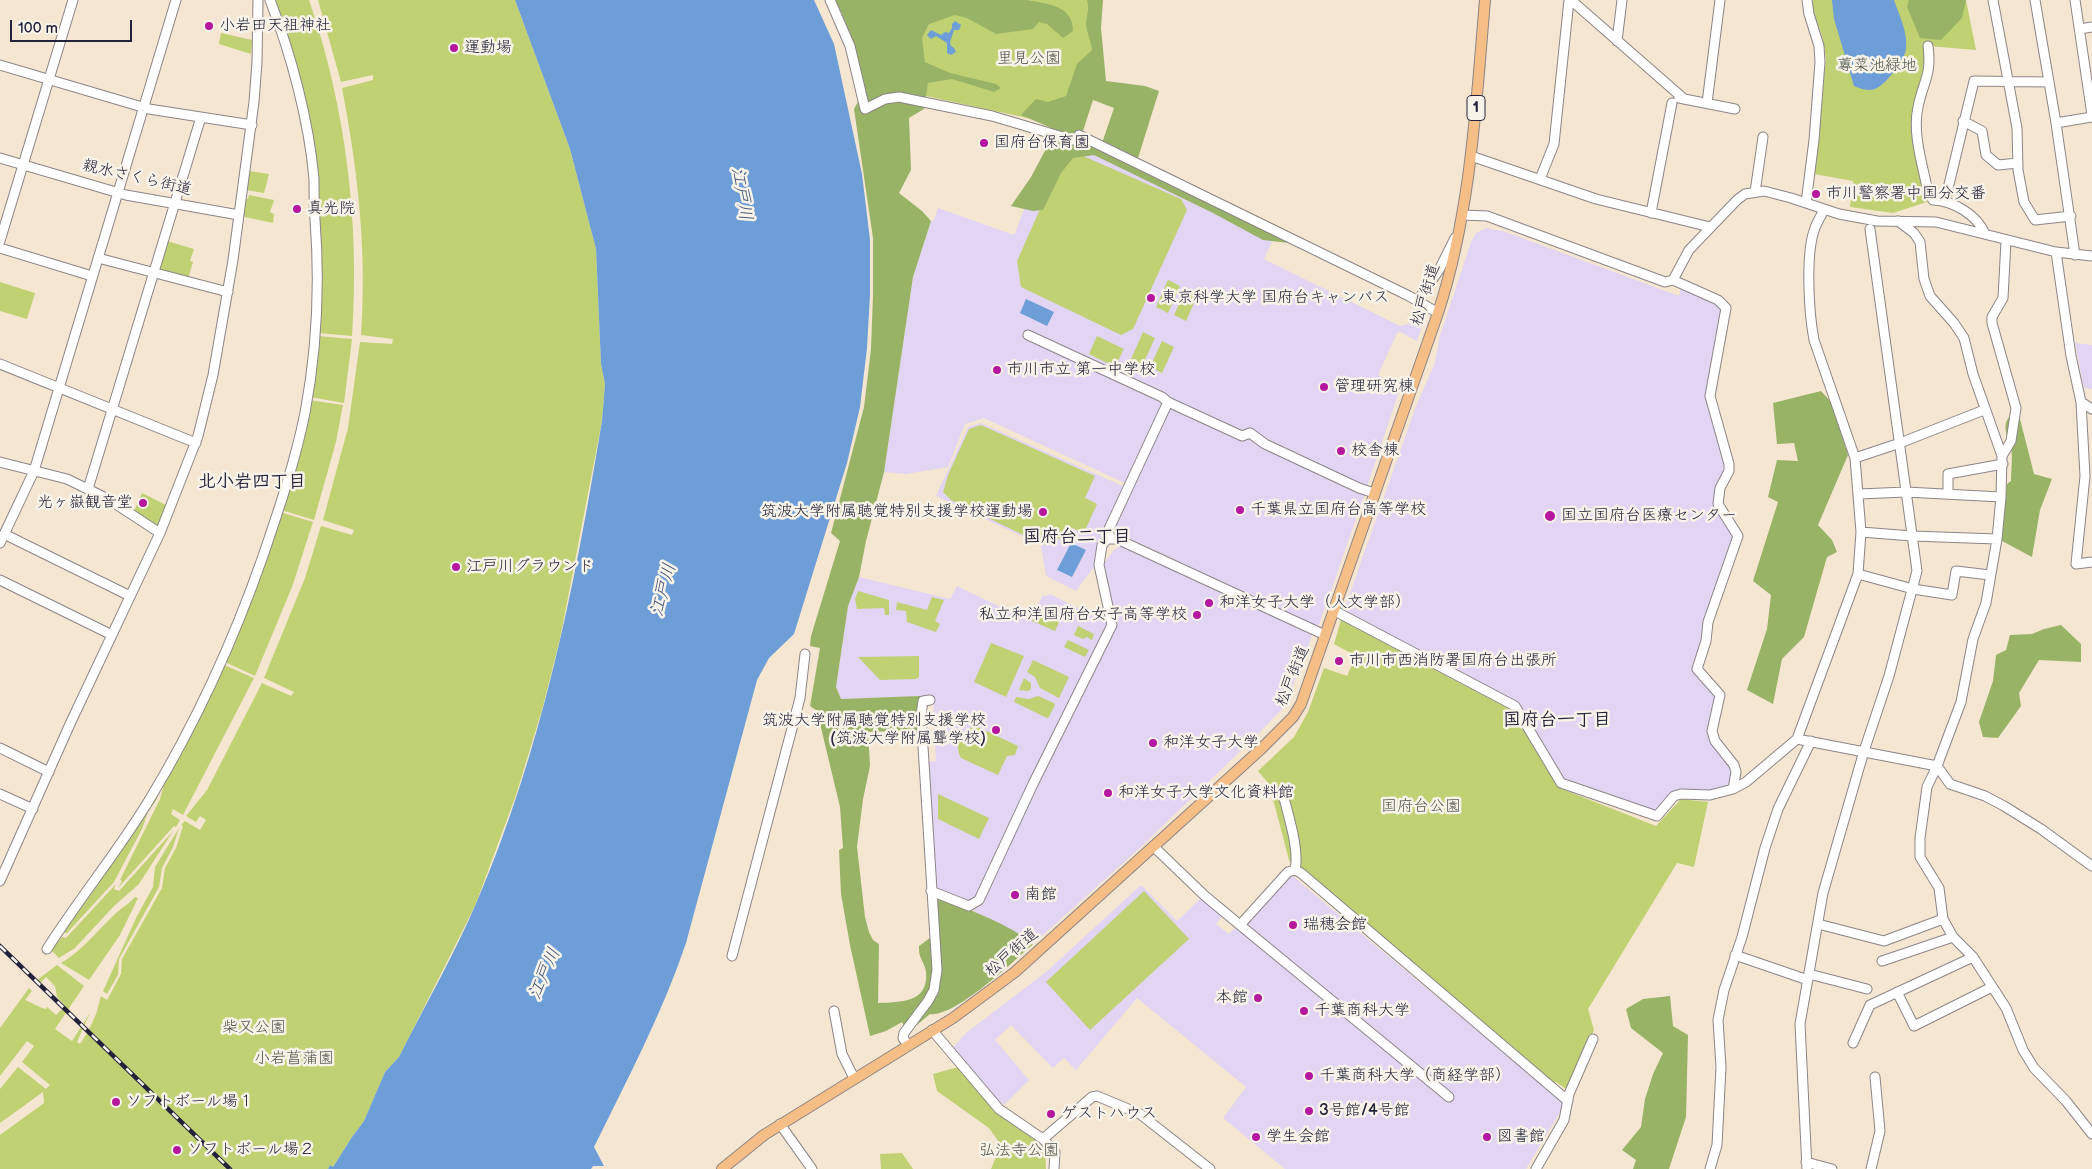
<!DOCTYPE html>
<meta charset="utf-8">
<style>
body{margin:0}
#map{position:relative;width:2092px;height:1169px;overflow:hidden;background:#f5e6d1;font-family:"Balsamiq Sans",sans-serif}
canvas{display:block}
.scale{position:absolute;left:10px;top:20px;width:122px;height:22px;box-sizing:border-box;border:2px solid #22223b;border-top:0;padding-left:6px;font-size:15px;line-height:18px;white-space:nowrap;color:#22223b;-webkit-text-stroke:4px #f7f3e8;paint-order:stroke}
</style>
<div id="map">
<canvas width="2092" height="1169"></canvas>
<div class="scale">100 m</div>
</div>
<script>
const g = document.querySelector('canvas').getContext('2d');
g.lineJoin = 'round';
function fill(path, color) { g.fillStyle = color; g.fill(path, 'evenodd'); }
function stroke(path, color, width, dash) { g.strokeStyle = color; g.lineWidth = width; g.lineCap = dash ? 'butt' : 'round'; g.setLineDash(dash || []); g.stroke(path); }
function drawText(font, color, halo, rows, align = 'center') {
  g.font = font + ' "Balsamiq Sans","Klee One",sans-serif'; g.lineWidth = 5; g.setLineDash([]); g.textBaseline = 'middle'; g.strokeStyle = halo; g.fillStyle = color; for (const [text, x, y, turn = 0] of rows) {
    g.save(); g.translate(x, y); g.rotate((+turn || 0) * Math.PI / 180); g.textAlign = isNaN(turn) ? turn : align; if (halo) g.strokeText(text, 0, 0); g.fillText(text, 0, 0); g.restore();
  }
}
const built = new Path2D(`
 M1079,147L1276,233L1264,259L1400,326L1424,320L1417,341L1400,332L1397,333L1378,375L1401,386L1367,487L1266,441L1258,432L1251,429L1237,430L1171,400L1164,394L1030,331L1026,339L1162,401V406L1127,484L984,418L965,424L948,467L906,474L884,472L913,277L931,221L933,222L938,208L1014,235L1048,150Z
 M1486,228L1503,231L1679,296L1681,289L1715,300L1720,306L1722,313L1708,397L1726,463V472L1715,501L1736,536L1694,671L1713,691L1715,701L1709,736L1729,765L1732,771L1730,783L1710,792L1682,791L1669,795L1654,815L1561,780L1517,703L1344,610L1416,406L1435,363L1439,339L1471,242L1476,233Z
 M2075,343L2092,345V389L2084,388Z
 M1169,405L1243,439L1250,438L1365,493L1319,625L1316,626L1113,531Z
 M981,423L1125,487L1100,540L1096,553V564L1076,591L1046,576L1041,545L936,496L968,427Z
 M1124,544L1305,629L1312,636L1285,706L1257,735L1143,845L1033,944L1025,937L973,911L981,905L1005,851L1115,626L1102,566L1114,550Z
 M859,577L950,599L957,586L1029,621L1043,595L1046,596L1050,594L1108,623L976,899L967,902L933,888L926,762L936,761L933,696L841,699L836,687L848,606Z
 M1290,874L1565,1104L1526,1169H1285L1223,1118L1246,1087L1137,998L1076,1070L1064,1058L1053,1068L1011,1025L995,1040L1029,1080L1004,1105L993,1096L952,1049L966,1033L1046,972L1141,885L1177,921L1201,898L1222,916L1216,924L1229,934L1236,927L1247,926L1249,921Z`);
const green = new Path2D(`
 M273,0H309C346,107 360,224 352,336L318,333L316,178Z
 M318,0H515L570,149L596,249L601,364L605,384L602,421L560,639L542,710L516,795L475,906L399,1057L385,1072L364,1121L352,1137L333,1167L330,1165L328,1169H0V1135L44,1103L43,1092L0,1123V1089L18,1067L46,1089L50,1085L22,1062L34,1046L27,1041L0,1076V1028L29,988L32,991L25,1000C33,1003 38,1007 46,1009L47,1007L56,1015L65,1006L57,997L55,986L46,977L40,983L37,980L57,965L84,986L55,1029L72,1041L90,1013L77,1042L80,1044C86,1036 96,1017 98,1007C100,1002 99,1001 101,996L107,1000L121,974L122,959L162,888L165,868L176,848L183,826L181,825L185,821L200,830L206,820L200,816L196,822L186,816L207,790L262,683L291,696L294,692L264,678L305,578L321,526L352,535L354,530L323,520L348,428L360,342L392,344L393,339L361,335C367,250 358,172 342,88L373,80V75L341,82Z
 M844,0H1098V27L1073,128L894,89Z
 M1813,0H1966L1976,50L1928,46L1918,107L1928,192L1933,200L1893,213L1850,207L1853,181L1814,174L1826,59L1822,35L1813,13Z
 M221,33L252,40L251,54L219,44Z
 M1081,155L1181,199L1187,210L1133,329L1121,335L1021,287L1017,261L1061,162Z
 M249,171L269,174L264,193L246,190Z
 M249,195L274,200L270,212L274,214L273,223L245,217L243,215L245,199H248Z
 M167,241L194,249L190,261L193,262L188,279L158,271Z
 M1168,280L1180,286L1168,313L1156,307Z
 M0,282L35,293L27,319L0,311Z
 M1186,289L1198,294L1186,321L1174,315Z
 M1143,332L1155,338L1143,364L1131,359Z
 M318,336L352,339L344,403L310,397Z
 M1097,336L1124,349L1115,367L1089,354Z
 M1162,341L1174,347L1162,373L1150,367Z
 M309,400L343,405L336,442L314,520L281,510L291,476L308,479L292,474Z
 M981,425L1095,476L1085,498L1097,504L1084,533L1072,528L1067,539L1063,537L1044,545L951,500L943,492L948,475L969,429Z
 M142,493L166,505L158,526L134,511Z
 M280,512L313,522L292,587L255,676L225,662Z
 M858,591L889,600V615H885L884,608L857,609L855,599Z
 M932,597L944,600L935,621L940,624L936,632L907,622L906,611L896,610L897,602L927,610Z
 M1039,607L1061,618L1055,631L1032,621Z
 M1341,620L1511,710L1562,789L1656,826L1681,799L1708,802L1694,867L1677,863L1588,1009L1594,1030L1566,1089L1556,1082L1552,1084L1296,870L1289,860L1269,784L1258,771L1294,737L1308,712L1324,668L1347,676L1356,656L1334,644Z
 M1078,626L1094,634L1092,640L1087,637L1083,639L1074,635Z
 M1068,640L1089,650L1085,657L1064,647Z
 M991,643L1024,656L1006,697L974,682Z
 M919,656V677L916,679L880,680L858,657Z
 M1033,660L1069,677L1059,698L1040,688L1035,677L1027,672Z
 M224,665L254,678L183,815L173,809L171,814L180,820L176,827L174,826L118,888L122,881L120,880L160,799L167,774Z
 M1024,678L1031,683V689L1028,691L1019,690Z
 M1038,696L1054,703L1055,705L1049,717L1047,718L1014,702L1016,697L1029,699Z
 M972,727L980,728L1018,746L1015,755L1007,756L998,775L961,758C954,743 959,735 972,727Z
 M163,780L157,799L148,812L142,829L114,882L67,933H62Z
 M938,794L989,818L979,839L938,819Z
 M179,828L173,847L162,868L159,887L119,959L118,975L107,994L103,991L137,916L153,887L155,867Z
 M173,831L139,884L114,906L75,948L59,958L51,950L62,937L66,938L116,884L114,889L119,891Z
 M1144,891L1189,939L1090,1030L1046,982Z
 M135,897L138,898L120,935L89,980L61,963C83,950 96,932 114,915C121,908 129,904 135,897Z
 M958,1067L994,1111L1045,1147L1046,1169H991L1001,1145L989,1128L937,1091L933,1074Z
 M902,1153L913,1169H881L880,1154Z`);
const forest = new Path2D(`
 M835,0H1027C1047,4 1073,5 1073,31L1063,38L1047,24L1039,22L1033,29L996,34L967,18L955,15L929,24L922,38L925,62L950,73L996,84L1001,88L994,92L952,79L928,83L924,109L909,118L911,170L899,193L922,211L931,221L913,277L884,472L866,541L859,577L848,606L836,687L841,699L920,696V730L868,732L870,766L863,799L857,847L865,917L869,932L873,940L879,944L878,1003C900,1002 929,1003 926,972C925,962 918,959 919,946L938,932L936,899L940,898C968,909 1011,925 1033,944C1014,961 954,1018 930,1014L907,1033L902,1022L886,1031L870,1036L850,945L841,894L839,850L843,848L840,807L817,711L810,706L820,648L810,646L811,636L840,541L831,533L864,407L871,349L873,295V238L854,109L859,100L850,68L842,14Z
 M1087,0H1103L1101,28L1106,81L1145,86L1159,91L1138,158L1290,232L1289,243L1263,240L1213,213L1094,155L1073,158L1061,173L1043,210L1033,211L1011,206L1031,177L1056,130L1021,115L1036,99L1048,102L1066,96L1077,64L1092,50C1091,41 1087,33 1086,25C1086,16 1090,9 1087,0ZM1093,100L1114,108L1102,143L1083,131Z
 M1909,0H1966L1962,18L1941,40L1920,38L1907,7Z
 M1821,391L1831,402L1848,455L1818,525L1832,540L1837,552L1827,557L1804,637L1782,659L1773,704L1747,690L1767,629L1771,595L1753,581L1778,502L1768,497L1777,460L1798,461L1794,443L1777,444L1773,403Z
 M2009,417L2020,419L2034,474L2052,479L2040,510L2032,557L2002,541L2007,484L2011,481C2011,470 2013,459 2011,448C2009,438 2001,428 2009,417Z
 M2061,625L2081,644V662L2039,660L2019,693L2021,706L1998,738L1983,737L1979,722L1993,681L1996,655L2006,650L2010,635L2032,634L2044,629Z
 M1670,996L1673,1026L1688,1035L1686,1117L1669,1169H1633L1636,1160L1622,1150L1641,1127L1645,1099L1653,1074L1663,1053L1631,1028L1626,1009L1643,999Z`);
const water = new Path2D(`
 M515,0H814L834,44L862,174L870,240V295L867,348L860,407L847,463L794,634L769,658L757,680L686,943C662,1014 627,1080 594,1147L604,1166H593L591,1169H328L330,1165L333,1167L352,1137L364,1121L385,1072L399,1057C424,1007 453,957 475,906C542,752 575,585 602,421L605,384L601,364L596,249L570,149Z
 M1832,0H1894C1899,15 1908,32 1906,49C1905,59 1886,84 1877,88C1870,92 1861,89 1854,86L1834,19Z
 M955,21L961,25L959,30H954L950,42L951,46L954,48L956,52L951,55L947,53V43L936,36L931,39L927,35L931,30L941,35L945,32L949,33L952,28V24Z
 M1026,299L1054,312L1047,326L1020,313Z
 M1071,543L1086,550L1072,577L1057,570Z`);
const minor = new Path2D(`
 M830,0L850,46L865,109L885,99L899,97L992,116L1073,140L1077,139L1079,135L1409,296L1438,313
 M1571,0L1684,99
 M1993,0L2017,128L2018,170L2024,202L2035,220L2071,216
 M2035,0L2056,123L2075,255
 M2075,0L2092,115
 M2080,29L2092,27
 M1617,41L1622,0
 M1928,46C1932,75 1923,82 1918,107C1912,134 1923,166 1928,192L1933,200C1954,201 1977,215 1985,234
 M0,65L149,109L252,125
 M1679,98L1735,109
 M1707,103L1720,0
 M1963,121L1982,131L1986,155L1998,165L2018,163
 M2056,123L2092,117
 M1471,156L1596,199L1710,227
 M0,158L126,195L239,215
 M1540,179L1554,144L1569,0
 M1755,192L1763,137
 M1945,201L1974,81L2049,82
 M1806,203L1814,140L1820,62L1819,46L1809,14L1807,0
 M1651,213L1672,103
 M1462,215L1487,216L1665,282L1673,280L1689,250L1737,200L1745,194L1764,191L1791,198L1839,214L1877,221L1936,222L2056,252L2092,256
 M1898,221L1914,233L1920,242L1924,279L1930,296L1954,323L1964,338L1973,374L2002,456L2001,497L1997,539L1986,603L1973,639L1961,702L1937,766L1927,787L1920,838V857L1939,888L1943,919L1953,937L1973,957L2006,1008L2023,1050L2034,1068L2066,1101L2092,1134
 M0,241L73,0
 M0,248L92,276
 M2056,252L2071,356L2081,402L2092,409
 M98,258L228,292
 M1673,280L1718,300L1726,308L1710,396L1729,464V471L1720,488L1718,504L1738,536L1708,622L1706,641L1697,669L1720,695L1712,731L1715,741L1734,765L1736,772L1733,789
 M1418,300L1439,270L1455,238
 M1028,335L1162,397L1168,402
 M0,364L196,443
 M2081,402L2085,476L2076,564L2092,562
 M2002,456L2011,441L2016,408L1992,323V317L2003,298L2006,241
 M1855,458L1900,443L1984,410
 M0,462L67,479L108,499L160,533
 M88,489L201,117
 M1859,494L1906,492L2001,497
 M1948,494V474L2003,464
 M1861,532L1912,536L1997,539
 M4,534L130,596
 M1110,537L1108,531L1168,402L1242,436L1250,433L1265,444L1359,488L1374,493
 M0,543L34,471L176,0
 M1858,574L1913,589L1952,595L1956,571L1990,575
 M0,580L112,635
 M1333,610L1515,706L1561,783L1657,816L1674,796L1681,794L1710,795L1733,789L1746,782L1797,739L1858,574L1861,532L1855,458L1814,340C1809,314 1805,253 1815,228C1817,222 1821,216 1824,210
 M1797,739L1937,766L1950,784L1985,796L2004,806L2041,829L2092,866
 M0,748L49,772
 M1282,790C1287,812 1300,849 1295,870
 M0,794L33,809
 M1153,846L1205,896L1240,925L1288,872L1295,870L1301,873L1568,1101
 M0,881L70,724L160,533L198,436L213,375L233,260L254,102L257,62L258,0
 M931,891L969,906L979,900L1033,784L1112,625L1099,565L1102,545L1107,539H1117L1325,635
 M1818,924L1884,941L1943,919
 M1240,925L1449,1097
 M47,949C80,897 120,849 151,797C198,719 233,642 263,556C279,509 295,462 305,413C317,349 320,285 315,220C314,206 314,192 314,179C309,121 291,54 270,0
 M1735,955L1808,980
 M732,956L800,698L805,654
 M1882,961L1953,937
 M1809,974L1867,989
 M1897,992L1914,1026L1992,987
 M834,1011L842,1054L854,1078
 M932,1030L999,1109L1043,1139L1055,1152L1054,1169
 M1853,1043L1870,1005L1973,957
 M908,1045L903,1038L904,1033L928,1001L934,990L937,970L921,715L923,701L930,700
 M780,1124L812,1169
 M1043,1139L1092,1097L1097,1096L1140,1114L1210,1169
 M1806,1162L1832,1169
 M1536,1169L1564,1120L1569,1094L1593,1039
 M1710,1169L1717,1145L1721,1067L1718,1020L1724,990L1742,937L1765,848L1778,809L1811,741
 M1807,1169L1800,1024L1823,893L1864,751L1889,676L1917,571L1870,229
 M1871,1169L1880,1131L1875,1077`);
const major = new Path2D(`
 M722,1169L764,1135L953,1018L1015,972L1261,749L1293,717L1301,704L1438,313C1471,212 1476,105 1485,0`);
const rail = new Path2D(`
 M0,946L230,1169`);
const markers = [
 [209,26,5,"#b5179e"],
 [454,48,5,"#b5179e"],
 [984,143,5,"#b5179e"],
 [1816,194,5,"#b5179e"],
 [297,209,5,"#b5179e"],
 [1151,298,5,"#b5179e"],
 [997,370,5,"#b5179e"],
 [1324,387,5,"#b5179e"],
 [1341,451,5,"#b5179e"],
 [143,503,5,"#b5179e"],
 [1240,510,5,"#b5179e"],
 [1043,512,5,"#b5179e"],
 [1550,516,6,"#b5179e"],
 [456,567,5,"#b5179e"],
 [1209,603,5,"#b5179e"],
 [1197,615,5,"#b5179e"],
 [1339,661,5,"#b5179e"],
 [996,730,5,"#b5179e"],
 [1153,743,5,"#b5179e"],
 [1108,793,5,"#b5179e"],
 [1015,895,5,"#b5179e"],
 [1293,925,5,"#b5179e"],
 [1258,998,5,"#b5179e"],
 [1304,1011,5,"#b5179e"],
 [1309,1076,5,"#b5179e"],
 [116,1102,5,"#b5179e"],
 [1309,1111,5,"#b5179e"],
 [1051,1114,5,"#b5179e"],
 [1256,1137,5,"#b5179e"],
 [1487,1137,5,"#b5179e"],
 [177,1150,5,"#b5179e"]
];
const shields = [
 [1476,108,18]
];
const shieldNames = [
 ["1",1476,108]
];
const poiNames = [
 ["小岩田天祖神社",219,26],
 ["運動場",464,48],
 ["国府台保育園",994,143],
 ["市川警察署中国分交番",1826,194],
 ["真光院",307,209],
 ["東京科学大学 国府台キャンパス",1161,298],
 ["市川市立 第一中学校",1007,370],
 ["管理研究棟",1334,387],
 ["校舎棟",1351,451],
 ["光ヶ嶽観音堂",133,503,"right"],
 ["千葉県立国府台高等学校",1250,510],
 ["筑波大学附属聴覚特別支援学校運動場",1033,512,"right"],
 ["国立国府台医療センター",1561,516],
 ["江戸川グラウンド",466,567],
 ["和洋女子大学（人文学部）",1219,603],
 ["私立和洋国府台女子高等学校",1187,615,"right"],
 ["市川市西消防署国府台出張所",1349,661],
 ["筑波大学附属聴覚特別支援学校",986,721,"right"],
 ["(筑波大学附属聾学校)",986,739,"right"],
 ["和洋女子大学",1163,743],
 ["和洋女子大学文化資料館",1118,793],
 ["南館",1025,895],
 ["瑞穂会館",1303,925],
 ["本館",1248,998,"right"],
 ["千葉商科大学",1314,1011],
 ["千葉商科大学（商経学部）",1319,1076],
 ["ソフトボール場１",126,1102],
 ["3号館/4号館",1319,1111],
 ["ゲストハウス",1061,1114],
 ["学生会館",1266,1137],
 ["図書館",1497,1137],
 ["ソフトボール場２",187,1150]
];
const parkNames = [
 ["里見公園",1029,59],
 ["蓴菜池緑地",1877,66],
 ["国府台公園",1421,807],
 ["柴又公園",254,1028],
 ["小岩菖蒲園",294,1059],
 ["弘法寺公園",1019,1151]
];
const streetNames = [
 ["親水さくら街道",137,178,13],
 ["松戸街道",1426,295,-73],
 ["松戸街道",1293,676,-68],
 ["松戸街道",1012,953,-41]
];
const waterNames = [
 ["江戸川",741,194,81],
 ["江戸川",664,590,-75],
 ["江戸川",545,974,-66]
];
const neighbourhoodNames = [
 ["北小岩四丁目",252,482],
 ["国府台二丁目",1077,537],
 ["国府台一丁目",1557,720]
];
fill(built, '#e2d4f3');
fill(green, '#c0d174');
fill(forest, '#98b366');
fill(water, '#6d9ed7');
stroke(minor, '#8c8486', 11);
stroke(major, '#8c8486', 12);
stroke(minor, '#fff', 9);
stroke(major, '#f6be87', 10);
stroke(rail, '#22223b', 4.5);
stroke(rail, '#f7f3e8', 2.5, [8]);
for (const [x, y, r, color] of markers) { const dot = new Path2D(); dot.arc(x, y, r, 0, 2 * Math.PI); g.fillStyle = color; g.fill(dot); stroke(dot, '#f7f3e8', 2); }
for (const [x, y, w] of shields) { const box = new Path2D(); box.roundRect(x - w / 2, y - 12.5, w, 25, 4); g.fillStyle = '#f7f3e8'; g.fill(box); stroke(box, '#22223b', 1); }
drawText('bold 15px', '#22223b', null, shieldNames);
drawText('16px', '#22223b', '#f7f3e8', poiNames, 'left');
drawText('16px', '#51574c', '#f7f3e8', parkNames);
drawText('16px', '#22223b', '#f7f3e8', streetNames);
drawText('italic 18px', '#405479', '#f7f3e8', waterNames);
drawText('bold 18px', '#22223b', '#f7f3e8', neighbourhoodNames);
</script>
